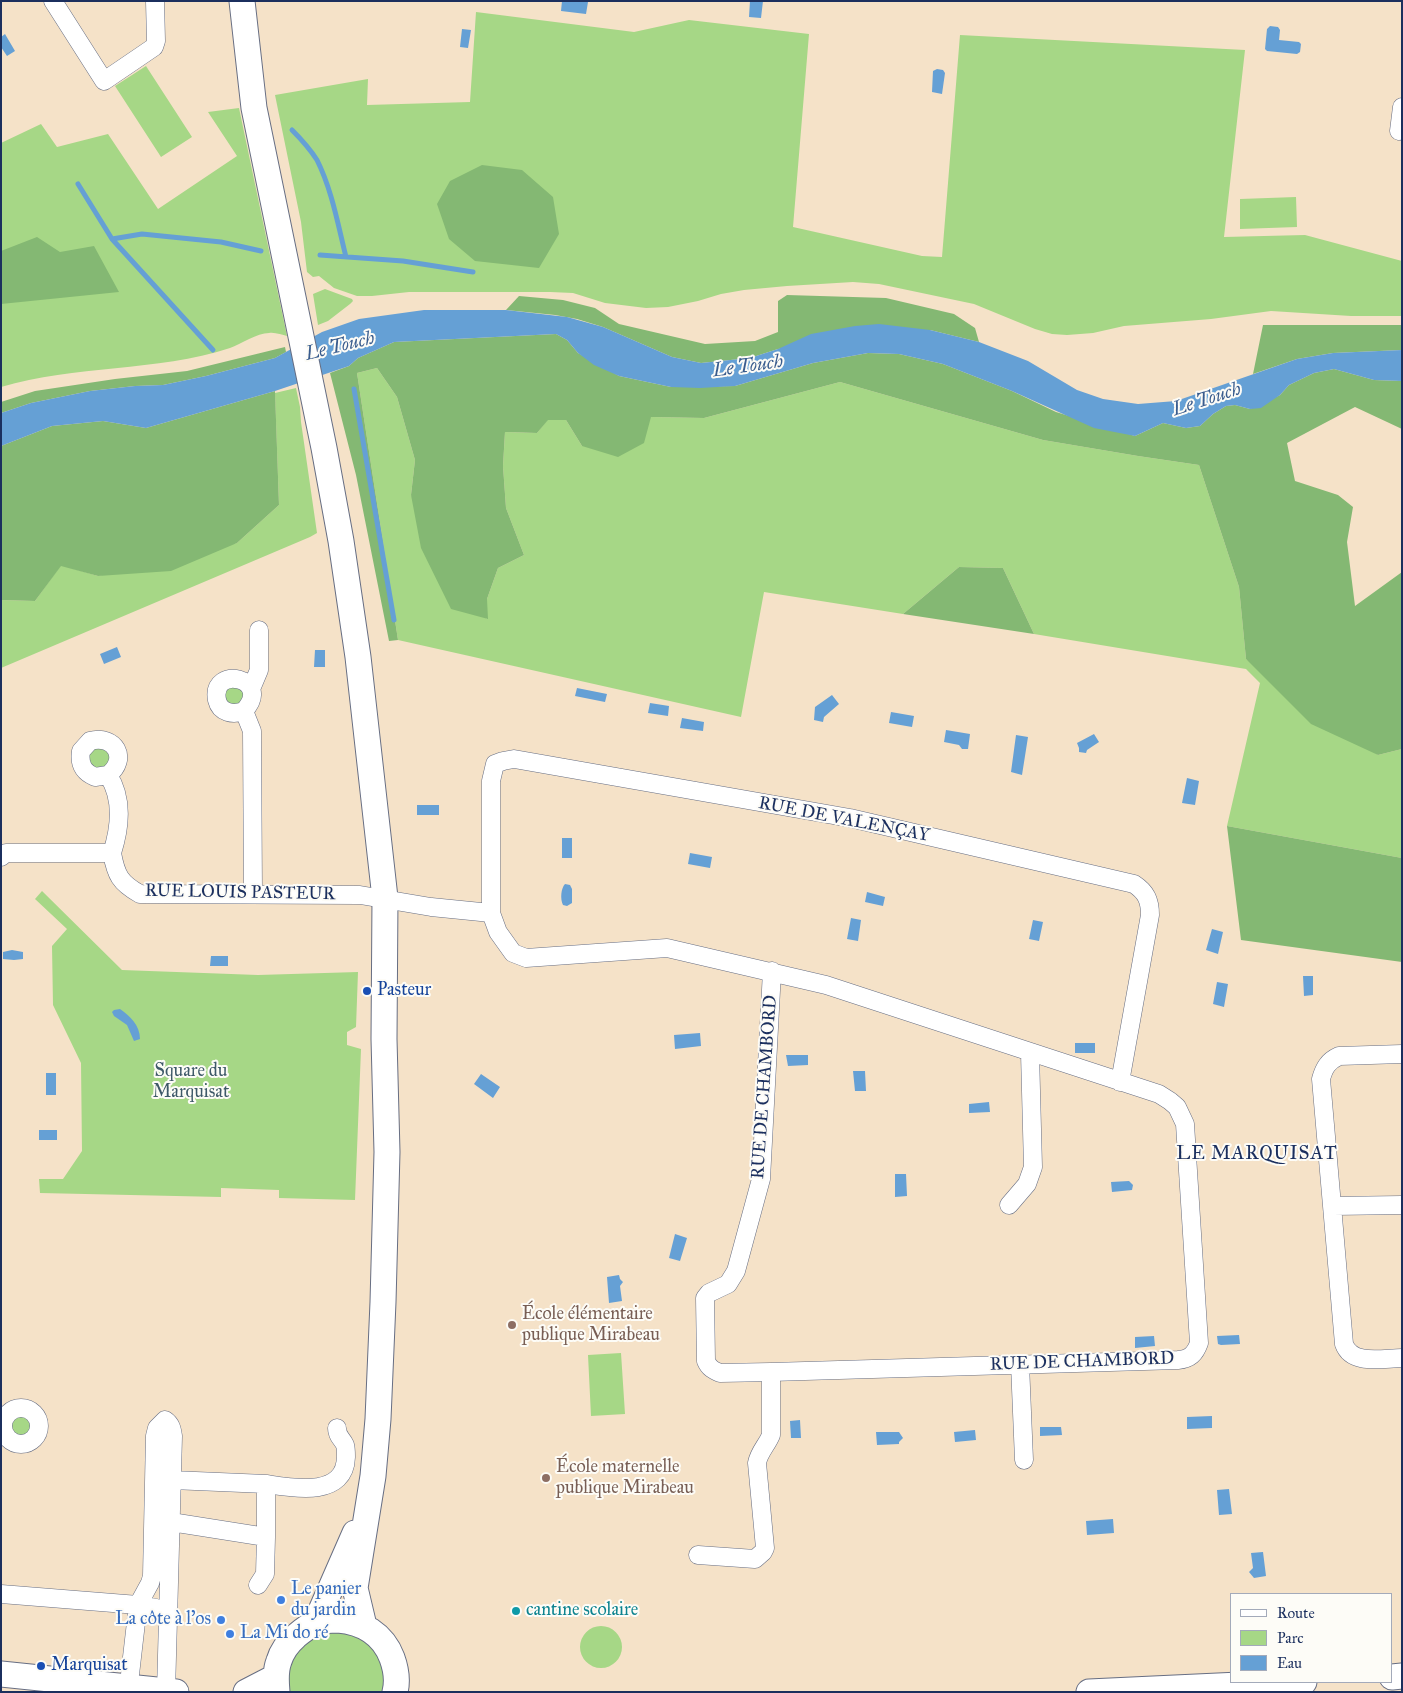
<!DOCTYPE html>
<meta charset="utf-8">
<style>
body{margin:0}
#map{position:relative;width:1403px;height:1693px;overflow:hidden;background:#f5e2c8;font-family:"IM FELL Great Primer",serif}
canvas{display:block}
.frame{position:absolute;inset:0;border:2px solid #1b2f5e;pointer-events:none}
.legend{position:absolute;left:1230px;top:1593px;width:162px;height:90px;box-sizing:border-box;background:#fdfcf7;border:1px solid #a3aaba;margin:0;padding:6px 9px;list-style:none;font-size:15px;color:#1b2f5e}
.legend li{display:flex;align-items:center;gap:10px;height:25px}
.legend b{width:25px;border:1px solid #a3aaba}
</style>
<div id="map">
<canvas width="1403" height="1693"></canvas>
<div class="frame"></div>
<ul class="legend">
<li><b style="height:6px;background:#fff"></b>Route</li>
<li><b style="height:14px;background:#a6d786"></b>Parc</li>
<li><b style="height:14px;background:#65a0d5"></b>Eau</li>
</ul>
</div>
<script>
const g = document.querySelector('canvas').getContext('2d');
g.lineJoin = 'round';
function fill(path, color) { g.fillStyle = color; g.fill(path, 'evenodd'); }
function stroke(path, color, width, dash) { g.strokeStyle = color; g.lineWidth = width; g.lineCap = dash ? 'butt' : 'round'; g.setLineDash(dash || []); g.stroke(path); }
function drawText(font, color, halo, rows, align = 'center') {
  g.font = font + ' "IM FELL Great Primer",serif'; g.lineWidth = 4; g.setLineDash([]); g.textBaseline = 'middle'; g.strokeStyle = halo; g.fillStyle = color; for (const [text, x, y, turn = 0] of rows) {
    g.save(); g.translate(x, y); g.rotate((+turn || 0) * Math.PI / 180); g.textAlign = isNaN(turn) ? turn : align; if (halo) g.strokeText(text, 0, 0); g.fillText(text, 0, 0); g.restore();
  }
}
const green = new Path2D(`
 M476,12L634,32L689,20L809,34L793,227L922,256L942,257L960,35L1245,50L1224,237L1305,235L1402,261V316H1351L1271,311L1211,319L1124,326L1093,333L1067,335L1052,334L1035,329L974,304L879,284L853,282L787,286L744,290L721,294L698,301L668,307L646,308L605,303L573,293L550,292H409L372,296H357L334,288L319,276L313,277L307,272L301,222L275,95L368,79L367,105L470,102Z
 M146,66L192,137L161,157L115,86Z
 M239,108L287,336C282,335 275,332 269,333C257,333 241,344 230,348C156,372 75,365 1,387V143L41,124L57,147L108,134L158,209L237,156L208,112Z
 M1296,197L1297,227L1240,229V199Z
 M325,289L352,299L353,301L350,304L328,321L318,325L313,294Z
 M377,368L397,397L415,460L411,495L487,619V599L498,568L524,555L506,508L503,466L505,432L537,433L548,419L566,420L582,446L651,417L704,418L840,382L1043,440L1138,456L1199,465L1239,587L1246,659L1378,755L1402,749V858L1227,826L1260,683L1246,669L1034,634L1003,568L959,567L903,614L764,592L741,717L398,640L357,373Z
 M296,388L300,407L301,422L317,533L310,537L1,668V600L35,601L61,565L98,576L237,543L279,505L275,393Z
 M228,687L241,688L245,696L240,704L231,706L224,700L225,690Z
 M96,745L111,753L107,768L91,769L87,752Z
 M42,891L122,970L258,975L358,972L356,1027L347,1032V1045L361,1049L355,1200L279,1198V1190L221,1188V1197L40,1193L39,1179H63L82,1151L81,1063L53,1005L52,946L67,929L35,899Z
 M621,1353L625,1414L591,1416L588,1355Z
 M11 1426a10 10 0 1 1 20 0a10 10 0 1 1-20 0Z
 M580 1647a21 21 0 1 1 42 0a21 21 0 1 1-42 0Z
 M337,1632C370,1637 388,1658 384,1692H289C285,1657 303,1635 337,1632Z`);
const forest = new Path2D(`
 M482,165L522,170L553,197L559,234L539,268L475,261L449,239L437,204L450,181Z
 M37,237L60,252L94,246L119,292L1,304V251Z
 M787,295L886,298L954,314L975,328L979,342L930,330L778,349L750,358L701,363L672,357L603,327L577,319L555,315L506,310L519,296L563,300L595,308L619,324L705,344L755,341L778,332V301Z
 M1263,325H1402V350L1333,353L1297,359L1253,374Z
 M556,334L567,340L578,353L619,376L671,387L735,386L813,363L868,353L899,354L943,364L1012,391L1056,412L1135,436L1163,423L1186,428L1200,426L1213,414L1226,406L1235,405L1250,409L1280,395L1289,385L1314,373L1334,369L1374,380L1402,381V429L1355,407L1287,443L1295,481L1338,495L1353,507L1347,542L1355,606L1402,572V749L1378,755L1311,724L1246,659L1239,587L1199,465L1138,456L1043,440L840,382L704,418L651,417L644,443L618,457L582,446L566,420H548L537,433L505,432L503,466L506,508L524,555L498,568L487,599L488,619L451,609L421,548L411,495L415,460L397,397L377,368L357,373L398,640L389,641L356,475L330,373L349,366L358,358L394,342Z
 M285,347L286,352L275,358L206,376L163,385L135,386L90,391L31,403L1,413V402L35,391L115,379L187,371Z
 M275,391L279,505L237,543L171,571L98,576L61,566L35,601L1,600V446L52,426L103,421L146,428Z
 M959,567L1003,568L1034,634L903,614Z
 M1227,826L1402,858V962L1241,940Z`);
const water = new Path2D(`
 M562,1L588,2L586,14L561,11Z
 M750,1H763L761,18L749,17Z
 M1270,26L1278,27L1280,30L1279,40L1299,42L1301,44L1300,52L1297,54L1267,51L1265,49L1267,29Z
 M462,29L471,30L468,48L460,47Z
 M5,34L15,51L7,56L1,47V37Z
 M937,69L943,70L945,73L942,94L932,92L933,71Z
 M424,310H506L567,317L603,327L672,357L701,363L750,358L778,349L811,334L855,326L879,324L930,330L979,342L1028,361L1077,390L1103,399L1138,404L1176,401L1297,359L1333,353L1402,350V381L1374,380L1334,369L1314,373L1289,385L1280,395L1261,408L1250,409L1235,405L1226,406L1213,414L1200,426L1186,428L1163,423L1135,436L1094,428L1012,391L943,364L899,354L868,353L813,363L735,386L700,388L671,387L619,376L594,365L578,353L567,340L556,334L394,342L358,358L349,366L275,391L146,428L103,421L52,426L1,446V413L31,403L90,391L135,386L163,385L206,376L275,358L322,332L359,319Z
 M117,647L121,657L104,664L100,654Z
 M315,650H325V667H314Z
 M577,688L607,694L605,702L575,696Z
 M832,695L839,704L824,717L823,722L814,720L815,707Z
 M650,703L669,706L668,716L648,713Z
 M891,712L914,716L912,727L889,723Z
 M682,718L704,722L703,731L680,728Z
 M946,730L970,734L968,749H962L959,745L944,742Z
 M1094,734L1099,742L1087,750L1086,753L1079,752V748L1077,743Z
 M1016,735L1028,737L1022,775L1011,772Z
 M1187,778L1199,781L1195,805L1182,803Z
 M417,805H439V815H417Z
 M562,838H572V858H562Z
 M690,853L712,857L710,868L688,864Z
 M565,884L570,885L572,889V903L567,906L563,905C560,899 561,888 565,884Z
 M867,892L885,897L883,906L865,902Z
 M851,918L861,920L858,941L847,939Z
 M1033,920L1043,922L1039,941L1029,939Z
 M1212,929L1223,932L1218,954L1206,950Z
 M12,950L23,952V959L14,960L3,959V952Z
 M211,956H228V966H210Z
 M1303,976H1313V995L1304,996Z
 M1217,982L1228,984L1224,1007L1213,1004Z
 M120,1009C130,1016 140,1025 140,1039L134,1041L127,1025L114,1016L112,1012L114,1010Z
 M700,1033L701,1046L675,1049L674,1035Z
 M1075,1043H1095V1053H1075Z
 M786,1055H808V1065L788,1066Z
 M853,1071H865L866,1091H855Z
 M46,1073H56V1095H46Z
 M481,1074L500,1087L493,1098L474,1084Z
 M989,1102L990,1112L969,1113V1104Z
 M39,1130H57V1140H39Z
 M895,1174H906L907,1196L895,1197Z
 M1129,1181L1133,1185L1132,1190L1112,1192L1111,1182Z
 M675,1234L687,1238L680,1261L669,1258Z
 M619,1275L620,1279L623,1282L620,1286L622,1301L609,1303L607,1277Z
 M1239,1335L1240,1344L1221,1345L1218,1344L1217,1336Z
 M1154,1336L1155,1346L1135,1348V1337Z
 M1212,1416V1428L1187,1429V1417Z
 M800,1420L801,1438H791L790,1421Z
 M1040,1427H1061L1062,1435L1040,1436Z
 M975,1430L976,1440L955,1442L954,1432Z
 M899,1432L903,1438L899,1442V1444L877,1445L876,1432Z
 M1229,1489L1232,1514L1219,1515L1217,1490Z
 M1113,1519L1114,1533L1087,1535L1086,1521Z
 M1263,1552L1266,1576L1254,1578L1249,1572L1253,1568L1251,1553Z`);
const stream = new Path2D(`
 M292,130C301,139 310,149 317,160C332,190 338,225 346,257
 M78,184L112,239L213,350
 M112,239L142,234L221,242L261,251
 M320,255L403,261L473,272
 M354,389L394,620`);
const minor = new Path2D(`
 M53,1L104,81L154,47L156,41L155,1
 M1399,131L1402,107
 M251,689L259,670V630
 M244,711C233,715 220,713 217,700C210,664 274,678 244,711L252,731L253,894
 M108,775L95,777C83,772 79,764 81,751L90,741C115,734 129,759 108,775C123,798 120,828 112,853
 M1,857L6,853H112C116,875 120,883 140,894L360,895L431,907L491,913
 M772,971L761,1179L736,1271L728,1284L709,1293L705,1298L706,1361C709,1368 713,1370 720,1373L771,1372L1178,1360C1190,1359 1195,1354 1199,1343L1185,1124L1177,1107L1170,1101L1159,1094L826,985L667,948L526,958L513,953L498,932L491,913V781L495,764L503,761L514,759L850,818L1134,884C1146,892 1150,900 1150,915L1120,1082
 M1402,1054L1339,1056C1328,1061 1324,1068 1321,1079L1344,1344C1352,1366 1383,1358 1402,1358
 M1009,1205L1027,1184L1033,1167L1030,1053
 M1333,1206L1402,1205
 M1020,1364L1024,1460
 M3 1426a18 18 0 1 1 36 0a18 18 0 1 1-36 0Z
 M172,1480L266,1484
 M171,1522L266,1537L265,1574L258,1585
 M266,1537V1484C293,1488 345,1498 346,1457C346,1454 346,1448 345,1445C342,1438 337,1437 337,1428
 M698,1555L755,1559L763,1552L765,1548L757,1463C759,1452 767,1445 771,1435V1372
 M1,1594L138,1605L156,1608L168,1615
 M128,1692L138,1605L150,1583L152,1576L155,1436L157,1428L165,1420C171,1424 172,1429 173,1436L166,1692`);
const secondary = new Path2D(`
 M242,1L254,108L324,448L341,541L358,657L385,898L384,1039L387,1152L383,1302L378,1419L373,1476L355,1588L364,1626
 M316,1622L355,1533
 M1,1674L176,1692
 M1392,1677L1402,1676
 M246,1692L275,1677
 M277,1692C276,1681 275,1671 279,1661C282,1651 288,1643 296,1636C302,1631 308,1626 315,1623C322,1620 330,1620 338,1620C362,1622 383,1634 392,1658C396,1669 398,1680 395,1692
 M1089,1692L1304,1682`);
const markers = [
 [367,991,5,"#1a4fb4"],
 [512,1325,5,"#8d6e63"],
 [546,1478,5,"#8d6e63"],
 [281,1600,5,"#3f7fe0"],
 [516,1611,5,"#0f9aa8"],
 [221,1620,5,"#3f7fe0"],
 [230,1634,5,"#3f7fe0"],
 [41,1666,5,"#1a4fb4"]
];
const streetNames = [
 ["RUE DE VALENÇAY",844,820,11],
 ["RUE LOUIS PASTEUR",240,893,1],
 ["RUE DE CHAMBORD",765,1087,-86],
 ["RUE DE CHAMBORD",1082,1362,-2]
];
const transitNames = [
 ["Pasteur",377,991],
 ["Marquisat",51,1666]
];
const parkNames = [
 ["Square du",191,1072],
 ["Marquisat",191,1093]
];
const educationNames = [
 ["École élémentaire",522,1315],
 ["publique Mirabeau",522,1336],
 ["École maternelle",556,1468],
 ["publique Mirabeau",556,1489]
];
const shopNames = [
 ["Le panier",291,1590],
 ["du jardin",291,1611],
 ["La côte à l'os",211,1620,"right"],
 ["La Mi do ré",240,1634]
];
const cultureNames = [
 ["cantine scolaire",526,1611]
];
const waterNames = [
 ["Le Touch",340,347,-14],
 ["Le Touch",748,367,-8],
 ["Le Touch",1207,400,-18]
];
const neighbourhoodNames = [
 ["LE MARQUISAT",1257,1154]
];
fill(green, '#a6d786');
fill(forest, '#84b873');
fill(water, '#65a0d5');
stroke(stream, '#65a0d5', 5);
stroke(minor, '#676e83', 19);
stroke(secondary, '#676e83', 27);
stroke(minor, '#fff', 18);
stroke(secondary, '#fff', 25);
for (const [x, y, r, color] of markers) { const dot = new Path2D(); dot.arc(x, y, r, 0, 2 * Math.PI); g.fillStyle = color; g.fill(dot); stroke(dot, '#fdfcf7', 2); }
drawText('18px', '#1b2f5e', '#fdfcf7', streetNames);
drawText('18px', '#164399', '#fdfcf7', transitNames, 'left');
drawText('18px', '#3e5968', '#fdfcf7', parkNames);
drawText('18px', '#785e54', '#fdfcf7', educationNames, 'left');
drawText('18px', '#366cbe', '#fdfcf7', shopNames, 'left');
drawText('18px', '#0d838f', '#fdfcf7', cultureNames, 'left');
drawText('italic 19px', '#395c8e', '#fdfcf7', waterNames);
g.letterSpacing = '1px';
drawText('19px', '#1b2f5e', '#fdfcf7', neighbourhoodNames);
g.letterSpacing = '0px';
</script>
